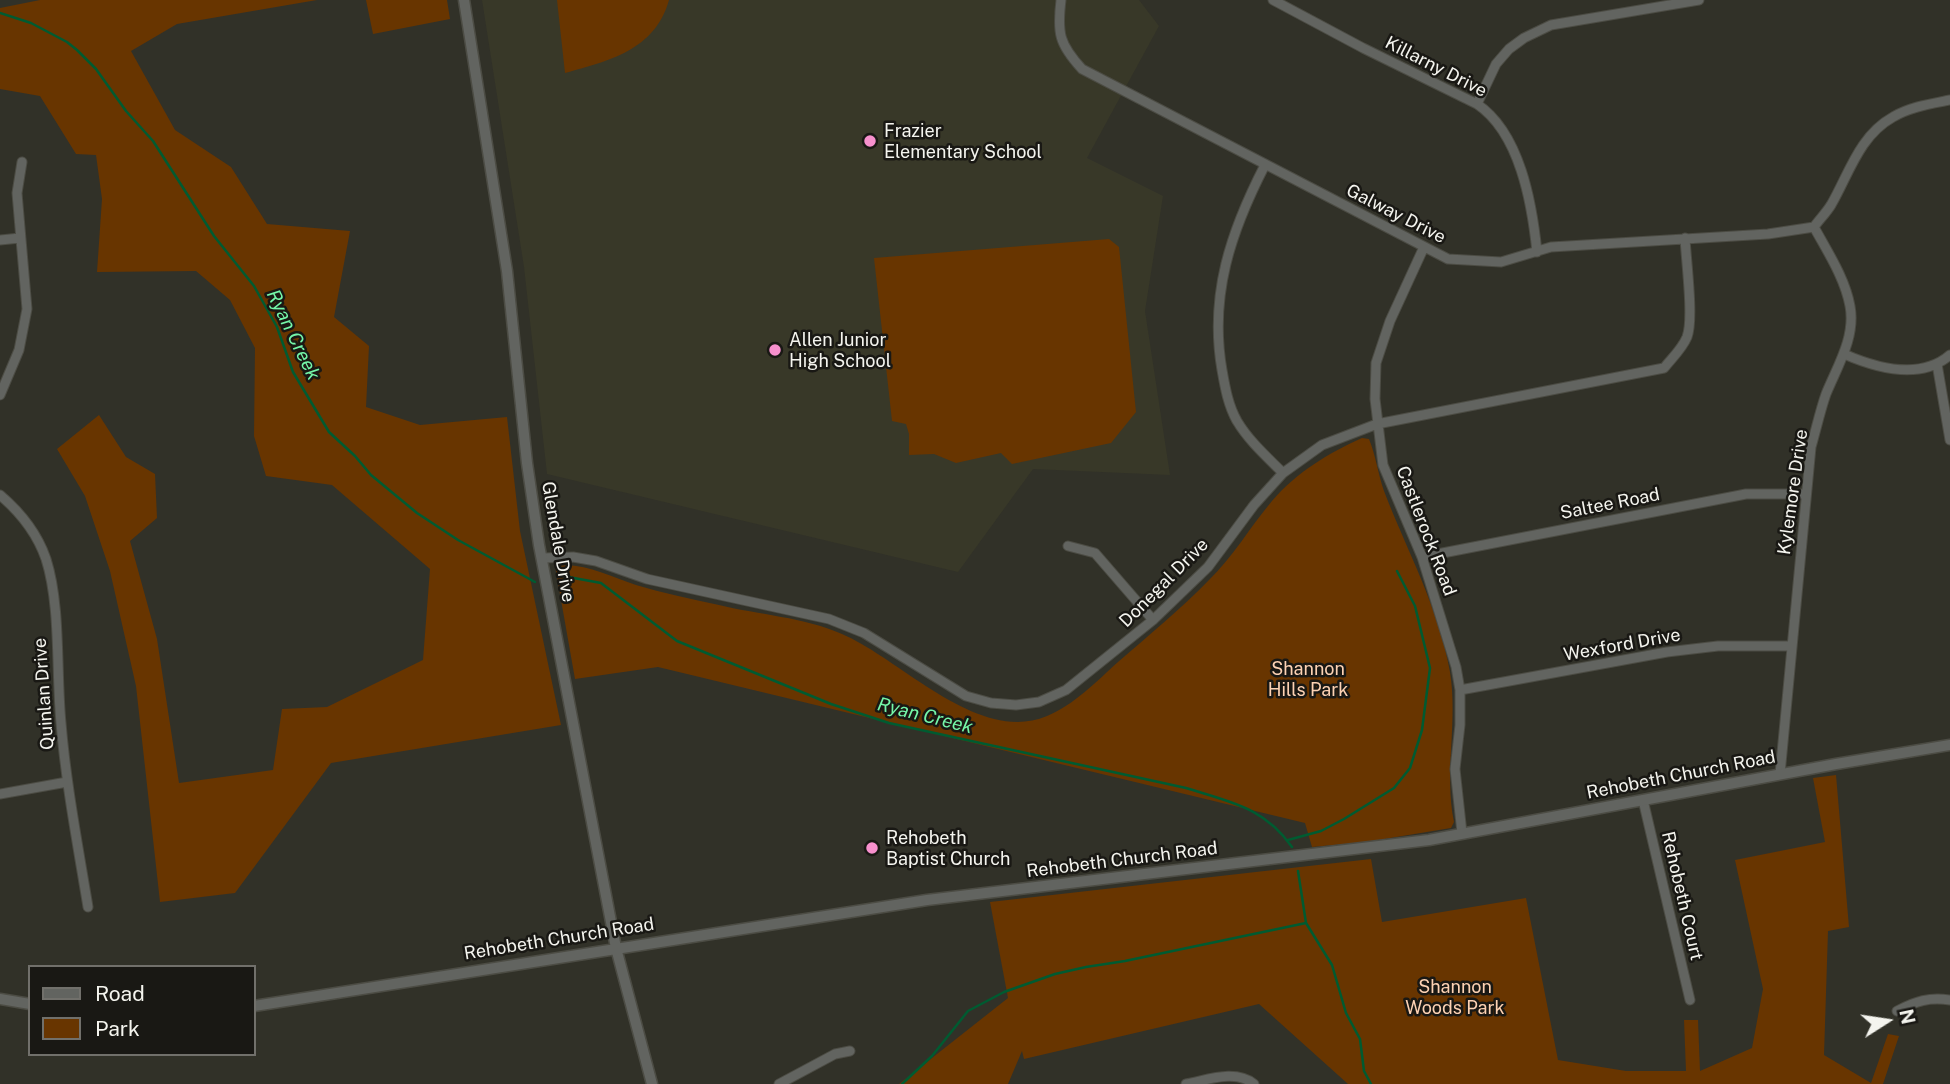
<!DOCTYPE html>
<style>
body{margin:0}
#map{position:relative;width:1950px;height:1084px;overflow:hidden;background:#313128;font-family:"Public Sans",sans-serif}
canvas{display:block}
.legend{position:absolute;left:28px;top:965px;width:228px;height:91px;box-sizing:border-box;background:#191814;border:2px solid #71706b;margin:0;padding:9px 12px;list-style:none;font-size:21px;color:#f4f4ee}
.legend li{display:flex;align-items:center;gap:14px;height:35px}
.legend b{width:35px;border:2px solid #71706b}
.north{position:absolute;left:1852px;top:986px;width:70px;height:70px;-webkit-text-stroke:5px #191814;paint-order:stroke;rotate:78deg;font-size:19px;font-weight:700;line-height:28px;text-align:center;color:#f4f4ee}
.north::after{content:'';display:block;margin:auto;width:24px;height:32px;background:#f4f4ee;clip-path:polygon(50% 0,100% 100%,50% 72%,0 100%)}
</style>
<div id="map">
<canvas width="1950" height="1084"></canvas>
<ul class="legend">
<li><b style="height:9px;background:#626460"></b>Road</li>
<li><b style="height:19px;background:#683500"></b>Park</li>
</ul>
<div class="north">N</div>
</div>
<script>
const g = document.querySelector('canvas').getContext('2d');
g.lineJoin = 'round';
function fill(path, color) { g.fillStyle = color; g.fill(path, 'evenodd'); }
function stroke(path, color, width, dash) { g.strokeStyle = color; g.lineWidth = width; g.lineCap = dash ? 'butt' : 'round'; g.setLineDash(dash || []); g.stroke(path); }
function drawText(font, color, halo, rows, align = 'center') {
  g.font = font + ' "Public Sans",sans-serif'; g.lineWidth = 5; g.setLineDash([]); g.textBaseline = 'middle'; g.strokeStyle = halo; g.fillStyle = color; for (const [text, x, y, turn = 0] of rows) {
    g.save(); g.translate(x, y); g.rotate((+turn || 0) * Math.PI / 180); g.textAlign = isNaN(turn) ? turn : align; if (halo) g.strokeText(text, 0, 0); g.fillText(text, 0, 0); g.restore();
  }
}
const built = new Path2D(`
 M482,0H1139L1159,26L1087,158L1163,196L1145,311L1170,475L1033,469L958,572L547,474L524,267Z`);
const green = new Path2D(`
 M40,0H317L177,24L131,51L175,130L231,167L267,224L350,231L334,317L369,346L366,407L420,425L507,417L520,531L561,725L331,763L235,893L160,902L136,686L110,571L85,496L57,449L99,415L126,457L155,474L157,518L130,541L157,639L179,783L273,770L282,709L327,707L423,660L430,569L332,485L266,476L254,436L255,348L230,300L196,271L97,272L102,199L96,155L76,154L40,96L0,89V8Z
 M366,0H447L450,19L373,34Z
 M557,0H669C655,50 609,61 565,73Z
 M1109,239L1119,247L1136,412L1111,443L1012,464L1001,453L956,463L934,454L909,455V434L906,424L892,421L874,258Z
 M1362,438L1369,439C1376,456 1378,474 1384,491C1407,551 1439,608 1450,672C1458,722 1444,772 1454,822L1451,828L1366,842L1312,847L1305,823L658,667L575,679L555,566C585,562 608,576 636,585C663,593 691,599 719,605C760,615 803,617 842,634C901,659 978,745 1047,716C1074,705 1097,681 1118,662C1149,635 1181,609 1209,580C1233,557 1250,527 1272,501C1297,472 1327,454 1362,438Z
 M1836,775L1849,927L1828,931L1824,1055L1871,1083L1888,1034L1899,1036L1883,1084H1348L1259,1004L1024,1059L1022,1051L1008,1084H899L1008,998L990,902L1371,859L1382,922L1526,898L1558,1060L1626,1071H1686L1684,1020H1698L1700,1071L1752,1048L1763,989L1735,860L1825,842L1813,778Z`);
const stream = new Path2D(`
 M0,13L31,23L67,42L77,50L96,69L126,111L153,141L214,236L254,286L277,327L293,372L329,432L355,456L371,475L417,513L458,540L535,582
 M563,576L601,583L677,641L831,704L889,723L1186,788C1230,802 1264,807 1292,847
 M1288,840L1321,831L1344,819L1394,788L1410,768L1422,730L1430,668L1415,606L1397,571
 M1298,871L1306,923L1332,965L1346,1013L1360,1039L1364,1071L1371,1084
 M902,1084L932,1056L968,1011L1004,992L1055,974L1086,967L1125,961L1306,923`);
const minor = new Path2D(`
 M1061,0C1057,33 1059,44 1082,69L1448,259L1501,262L1551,247L1768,234L1814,227C1819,220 1826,213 1831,205C1849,174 1859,136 1893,117C1910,107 1930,104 1950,100
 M1273,0L1363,48L1477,104C1520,133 1532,203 1537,252
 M1477,104L1496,64L1509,49L1524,38L1551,25L1699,0
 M1265,165C1231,231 1209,295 1222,370C1225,387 1228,405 1237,421C1249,441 1266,456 1283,473
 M0,240L20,238
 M1424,247L1390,321L1376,363L1375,399L1383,465L1422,557L1456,667L1460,690V725L1455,769L1462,833
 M1844,354C1876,368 1920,381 1950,355
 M1937,364L1950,440
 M0,395L19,350L27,309L17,193L22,162
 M0,495C20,512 37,533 46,559C61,606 56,672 61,723C66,784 78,846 88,907
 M1068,546L1095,553L1153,620
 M1422,557L1746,494H1806
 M543,558L573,557L596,561L647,579L829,619L864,633L966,696L991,703L1016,705L1039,702L1066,690L1153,620L1208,567L1254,505L1283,473L1322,445L1377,424L1664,368C1672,358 1682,349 1687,337C1694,319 1686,260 1685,238
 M1460,690L1667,652L1718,646H1791
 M1780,774L1811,447C1816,430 1820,411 1826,394C1837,367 1856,337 1850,306C1845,278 1827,251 1814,227
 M0,794L67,782
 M1643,800L1690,1000
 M1897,1011C1916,1001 1929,997 1950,1000
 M779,1084L835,1054L850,1051
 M1186,1084C1208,1080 1235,1069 1254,1084`);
const tertiary = new Path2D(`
 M464,0L507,271L527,463L539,545L616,948L652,1084
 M0,999L30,1004
 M254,1006L927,900L1429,840L1836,764L1950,745`);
const markers = [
 [870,141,7,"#f790cd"],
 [775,350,7,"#f790cd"],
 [872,848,7,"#f790cd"]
];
const streetNames = [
 ["Killarny Drive",1436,67,27],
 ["Galway Drive",1396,214,27],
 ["Kylemore Drive",1793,492,-82],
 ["Saltee Road",1610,504,-11],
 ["Castlerock Road",1426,531,69],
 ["Glendale Drive",558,542,80],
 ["Donegal Drive",1164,583,-45],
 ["Wexford Drive",1622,645,-10],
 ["Quinlan Drive",44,694,-94],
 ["Rehobeth Church Road",1681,775,-11],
 ["Rehobeth Church Road",1122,860,-7],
 ["Rehobeth Court",1682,896,77],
 ["Rehobeth Church Road",559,939,-9]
];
const poiNames = [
 ["Frazier",884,131],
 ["Elementary School",884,152],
 ["Allen Junior",789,340],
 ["High School",789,361],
 ["Rehobeth",886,838],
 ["Baptist Church",886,859]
];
const parkNames = [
 ["Shannon",1308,669],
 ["Hills Park",1308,690],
 ["Shannon",1455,987],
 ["Woods Park",1455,1008]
];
const waterNames = [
 ["Ryan Creek",293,335,64],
 ["Ryan Creek",925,716,14]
];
fill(built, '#383828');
fill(green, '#683500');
stroke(stream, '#005b31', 2.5);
stroke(minor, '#4c4c44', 11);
stroke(tertiary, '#4c4c44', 13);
stroke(minor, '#626460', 9);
stroke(tertiary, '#626460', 10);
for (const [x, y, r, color] of markers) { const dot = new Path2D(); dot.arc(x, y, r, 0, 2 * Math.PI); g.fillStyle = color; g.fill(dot); stroke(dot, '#191814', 2.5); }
drawText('18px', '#f4f4ee', '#191814', streetNames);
drawText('18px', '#f4f4ee', '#191814', poiNames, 'left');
drawText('18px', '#fdd2b3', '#191814', parkNames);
drawText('italic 19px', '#75f6a8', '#191814', waterNames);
</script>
